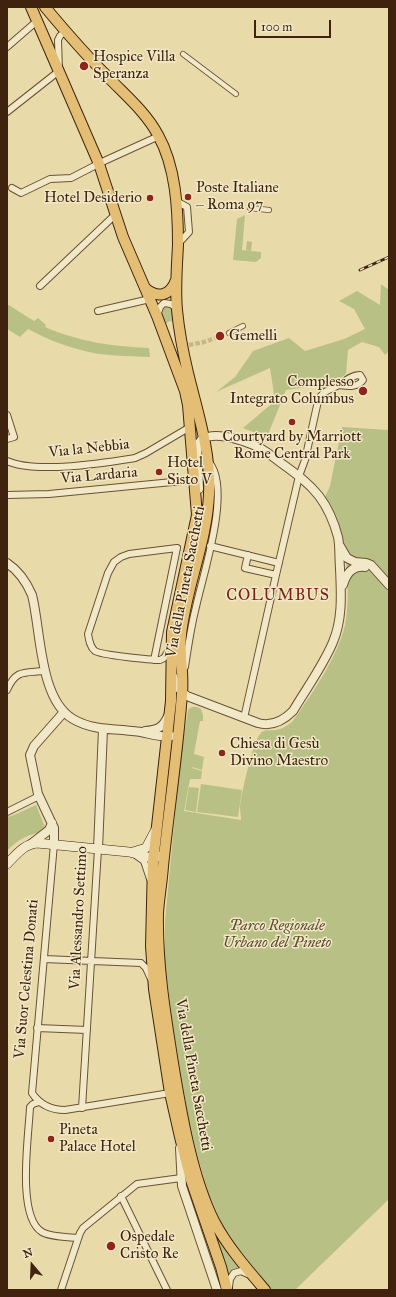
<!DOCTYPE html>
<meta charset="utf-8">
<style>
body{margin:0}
#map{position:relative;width:396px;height:1297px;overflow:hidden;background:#e9dba9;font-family:"IM FELL Great Primer",serif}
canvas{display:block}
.frame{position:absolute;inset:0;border:8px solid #3f230f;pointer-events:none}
.north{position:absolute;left:12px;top:1245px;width:40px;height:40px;-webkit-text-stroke:3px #f1e8c7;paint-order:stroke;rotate:341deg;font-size:11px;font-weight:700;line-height:16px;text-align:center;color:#3f230f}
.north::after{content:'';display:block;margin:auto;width:14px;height:18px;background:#3f230f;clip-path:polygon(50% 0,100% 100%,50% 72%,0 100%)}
.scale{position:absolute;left:254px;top:20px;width:77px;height:18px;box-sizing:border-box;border:2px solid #3f230f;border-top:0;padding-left:5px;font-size:12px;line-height:14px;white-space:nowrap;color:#3f230f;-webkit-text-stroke:3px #f1e8c7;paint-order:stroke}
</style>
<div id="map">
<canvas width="396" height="1297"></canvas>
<div class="frame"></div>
<div class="north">N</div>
<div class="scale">100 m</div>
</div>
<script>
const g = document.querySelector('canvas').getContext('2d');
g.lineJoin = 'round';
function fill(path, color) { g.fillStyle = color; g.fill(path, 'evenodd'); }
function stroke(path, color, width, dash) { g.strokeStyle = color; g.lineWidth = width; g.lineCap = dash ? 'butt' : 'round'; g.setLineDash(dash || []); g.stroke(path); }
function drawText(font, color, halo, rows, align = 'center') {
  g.font = font + ' "IM FELL Great Primer",serif'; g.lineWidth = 3; g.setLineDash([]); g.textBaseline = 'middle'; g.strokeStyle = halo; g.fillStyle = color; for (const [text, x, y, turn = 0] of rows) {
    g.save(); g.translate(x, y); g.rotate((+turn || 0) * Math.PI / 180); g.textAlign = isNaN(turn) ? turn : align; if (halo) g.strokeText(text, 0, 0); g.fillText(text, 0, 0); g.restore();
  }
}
const green = new Path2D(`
 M245,215L242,250L250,251L246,250L247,241L252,242L251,251L261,252V258L256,262L233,260L237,219Z
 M381,284L389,290L388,295L389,351L385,355L379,347L362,342L348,350L346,374L322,391L314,386L286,390L267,437L243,428L275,401L270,368L216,392L235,377L253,351L289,338L305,351L344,339L365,329L354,309L339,301L357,291L380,305Z
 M7,304L34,321L38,318L46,325L45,327C80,342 110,346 149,348L150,357C133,356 116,356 99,354C75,350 50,341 28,329L20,337L7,329Z
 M166,307L171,308L174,322L170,321L165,324L162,310Z
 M342,427L389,430V1199L295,1290H271L239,1249L222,1224L208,1192L197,1154L188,1115L172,1021L165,961V921L180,761L188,710C192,706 196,706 201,709L203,715V721H200L194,754L204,757L202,770L192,767V763V768L202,771L201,779H190L184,811L241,820C241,816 240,811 240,807C241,796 253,739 261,733C264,729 271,731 276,730C282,729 287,726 292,722C311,696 338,656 345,625C349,605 348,584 346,564C344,540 339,517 325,497L330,486Z
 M201,784L242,790L238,817L197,812Z
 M189,787L199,788L196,812L185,810Z
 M36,805L45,827L43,832C28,834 17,840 7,851V817L14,815Z
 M214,1232L225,1249L240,1268L233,1269L228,1273Z`);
const pedestrianTunnel = new Path2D(`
 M189,345L204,342L229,333`);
const pedestrian = new Path2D(`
 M183,54L236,94
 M250,208L269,210
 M229,333L243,326`);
const minor = new Path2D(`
 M7,47L37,21
 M7,112L59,71L58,40L60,36L65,31
 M12,188L21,193L50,179L71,178L102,162L159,136
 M176,201L187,207L189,232L178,244
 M40,286L116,214
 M98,311L150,299
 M157,316L160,307L164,303L171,304L177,309
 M7,415L14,437L7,439
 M7,461C36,474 103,463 135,458L146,453L190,427
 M7,495L49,494L193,480
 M210,546L279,563
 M248,555L245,568L276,575
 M171,647L164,658L160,660C151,660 101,655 95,651C90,647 89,640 88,634L108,573L114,562L121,557L129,554L177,548
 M154,660L177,548
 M185,667C188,647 191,626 196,607C203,574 232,489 209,462
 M7,690C16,669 25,673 44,671
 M244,718L276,575L299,476L305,460L318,401C323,390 330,390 339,385C346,381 351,375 360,375L363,380C358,388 347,386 339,385
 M7,812L39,796
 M54,844L32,1093C40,1105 51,1110 65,1110L170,1093
 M137,856L144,861L150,879
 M44,959L141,963L146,968L151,979
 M37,1028L87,1030
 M39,1102L33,1104L30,1107C29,1134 16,1216 42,1232C50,1237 69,1237 78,1238
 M82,1108L98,849
 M121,1196L167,1290
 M229,1287L230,1279L234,1273L241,1271L250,1275
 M61,1290L80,1233L83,1228L137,1184L181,1178`);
const tertiary = new Path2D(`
 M340,546L347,558L355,562L366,563L371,565L389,585
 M7,563C19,571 26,581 32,595C41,630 39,699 73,719C88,728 105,729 123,730C129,731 135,731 141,732C151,734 161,738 171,736
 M343,585C346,574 352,565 365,567
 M173,676C176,685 179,691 187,696L258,723C272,727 283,721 293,711C306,689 323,666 333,642C343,618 341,593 340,568C339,557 340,547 338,537C334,522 328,508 319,496C305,478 285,467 268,453C254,443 218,430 202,439L199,443L197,449L199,489
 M145,731C157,730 163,728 168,716
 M31,844L49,830L52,823
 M54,844V828L38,794L30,755L34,746L64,712
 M98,849L103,729
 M180,1148L182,1186L217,1290`);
const secondary = new Path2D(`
 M133,852L146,848L155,831
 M7,864C16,855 24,844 37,843L129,852L148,857H157L161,856`);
const primary = new Path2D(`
 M31,7L99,164L123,237L157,316L179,375L185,391L188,405L197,515L172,632L171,701L153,862L151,946L154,989L170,1093L180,1137L191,1180L221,1267L227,1290
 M45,7C65,31 85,54 107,76C124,94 146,112 158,135C176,167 178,209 178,245C177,266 175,288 177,310C179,331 183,352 188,373C198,414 211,452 209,494C207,542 186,587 181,635C179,654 184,674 182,693C178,750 169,808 163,866C162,882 159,897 158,913C157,964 165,1013 173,1063C181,1112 192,1177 214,1221C227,1246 247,1269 265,1290
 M145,288C158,299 170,296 176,280`);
const rail = new Path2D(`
 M360,270L389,257`);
const markers = [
 [84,66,5,"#8f2418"],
 [188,197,4,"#8f2418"],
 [150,198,4,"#8f2418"],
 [220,336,5,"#8f2418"],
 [363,391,5,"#8f2418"],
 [292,422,4,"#8f2418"],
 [159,472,4,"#8f2418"],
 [222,753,4,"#8f2418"],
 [51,1139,4,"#8f2418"],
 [111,1246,5,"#8f2418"]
];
const poiNames = [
 ["Hospice Villa",93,57],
 ["Speranza",93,74],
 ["Poste Italiane",196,188],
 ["– Roma 97",196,205],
 ["Hotel Desiderio",142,198,"right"],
 ["Gemelli",229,336],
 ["Complesso",354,382,"right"],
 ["Integrato Columbus",354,399,"right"],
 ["Courtyard by Marriott",292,437,"center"],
 ["Rome Central Park",292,454,"center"],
 ["Hotel",167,463],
 ["Sisto V",167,480],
 ["Chiesa di Gesù",230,744],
 ["Divino Maestro",230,761],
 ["Pineta",59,1130],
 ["Palace Hotel",59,1147],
 ["Ospedale",120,1237],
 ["Cristo Re",120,1254]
];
const streetNames = [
 ["Via la Nebbia",89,449,-6],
 ["Via Lardaria",99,476,-5],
 ["Via della Pineta Sacchetti",186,582,-79],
 ["Via Alessandro Settimo",79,918,-87],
 ["Via Suor Celestina Donati",27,979,-85],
 ["Via della Pineta Sacchetti",193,1075,80]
];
const parkNames = [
 ["Parco Regionale",277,926],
 ["Urbano del Pineto",277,943]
];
const neighbourhoodNames = [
 ["COLUMBUS",278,596]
];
fill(green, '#b8c086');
stroke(pedestrianTunnel, '#c7b68a', 4.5, [4.5, 2]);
stroke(pedestrian, '#6a5136', 6);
stroke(minor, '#6a5136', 8);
stroke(tertiary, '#6a5136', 10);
stroke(secondary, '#3f230f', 10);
stroke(primary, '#3f230f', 12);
stroke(pedestrian, '#f1e8c7', 4.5);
stroke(minor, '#f1e8c7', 6);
stroke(tertiary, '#f1e8c7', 8);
stroke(secondary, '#f1e8c7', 9);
stroke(primary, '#e4be74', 10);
stroke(rail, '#3f230f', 3);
stroke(rail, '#f1e8c7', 1.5, [4.5]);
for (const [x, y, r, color] of markers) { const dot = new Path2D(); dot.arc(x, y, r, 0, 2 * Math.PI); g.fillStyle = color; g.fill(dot); stroke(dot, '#f1e8c7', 1.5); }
drawText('15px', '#3f230f', '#f1e8c7', poiNames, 'left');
drawText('15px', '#3f230f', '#f1e8c7', streetNames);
drawText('italic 15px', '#5d4a2d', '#f1e8c7', parkNames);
g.letterSpacing = '1px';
drawText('16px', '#7a1f14', '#f1e8c7', neighbourhoodNames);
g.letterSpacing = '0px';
</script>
